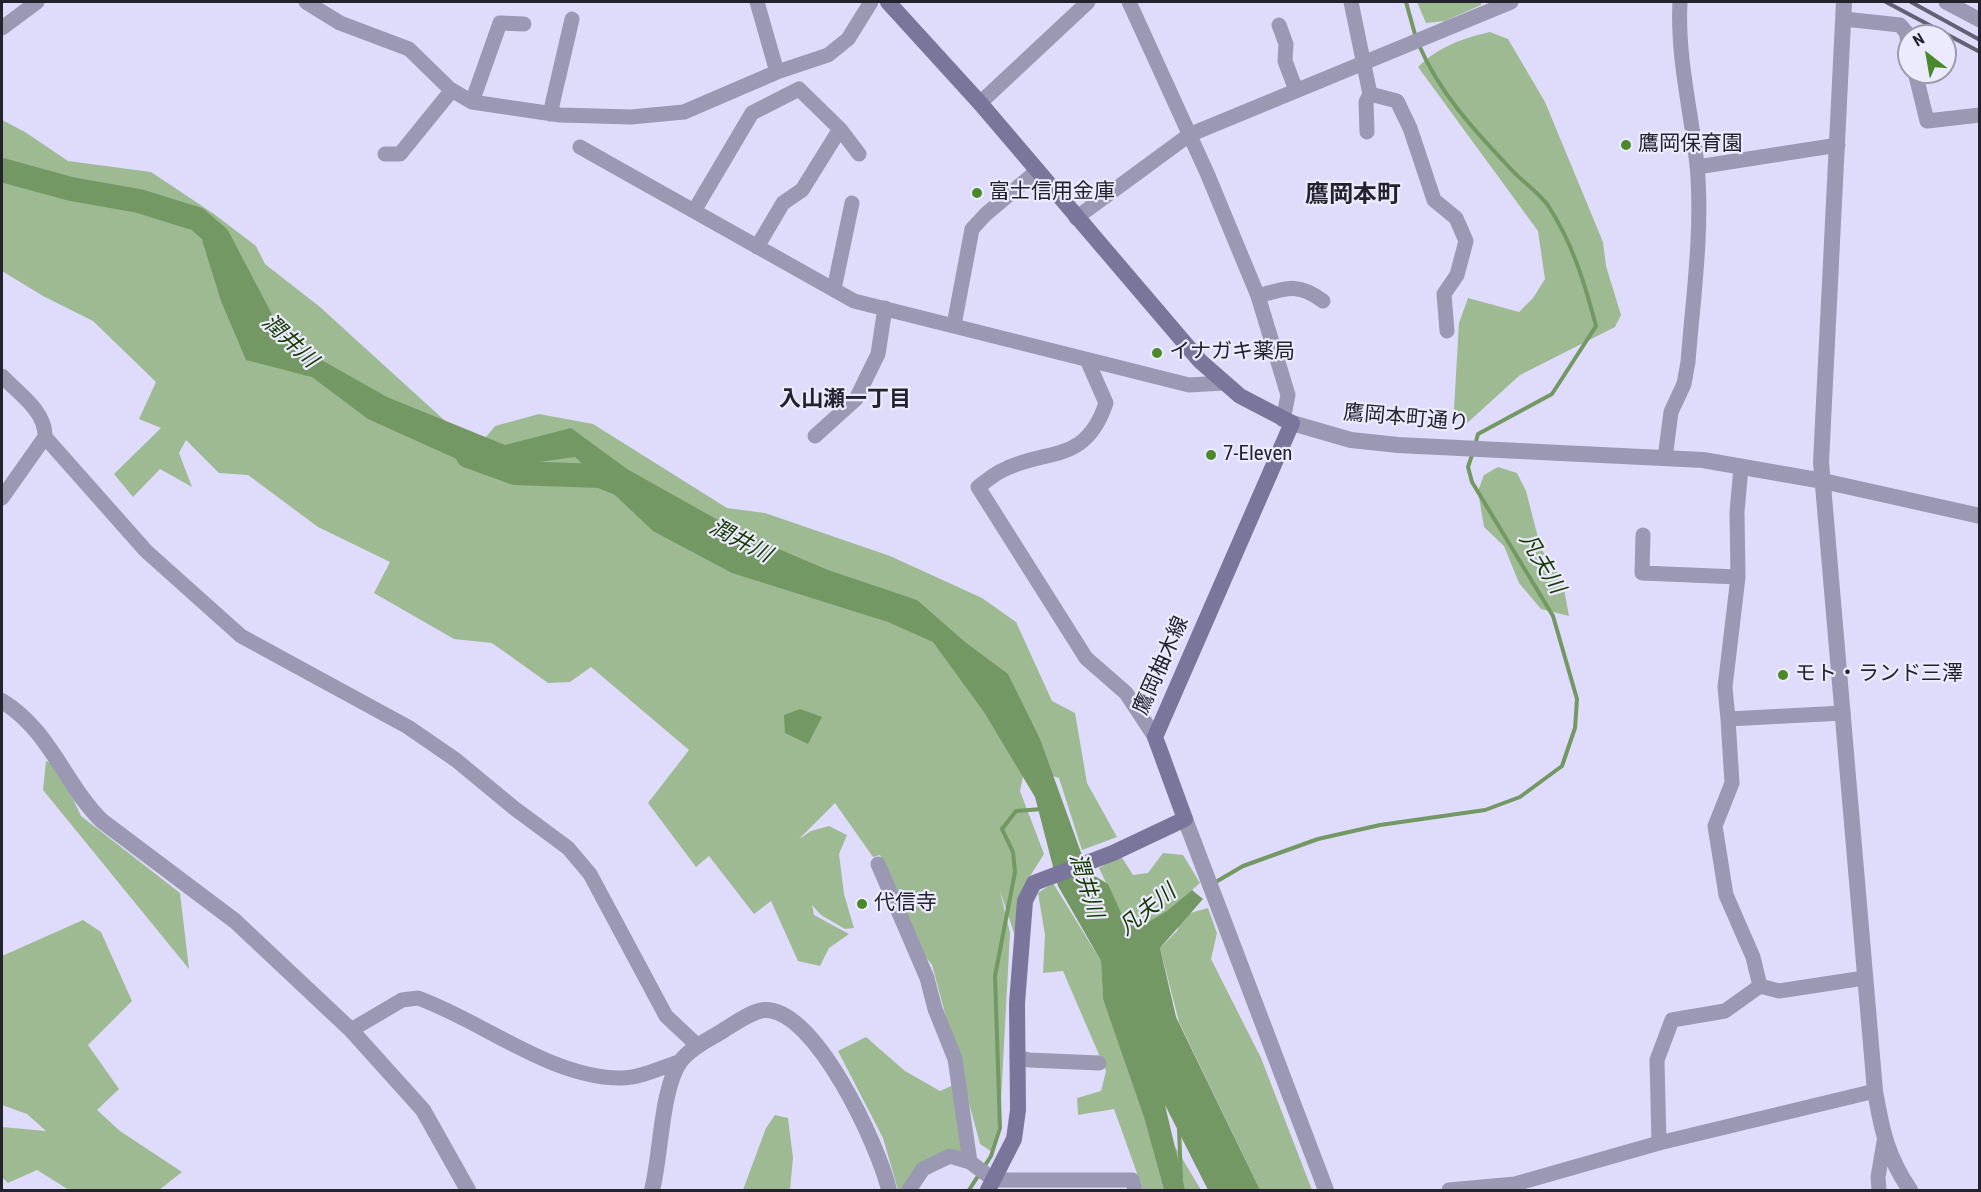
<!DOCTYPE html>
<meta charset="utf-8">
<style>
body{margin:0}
#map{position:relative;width:1981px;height:1192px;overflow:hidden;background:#dfdcfb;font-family:"Roboto Condensed",sans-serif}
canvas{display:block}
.frame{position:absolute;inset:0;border:3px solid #23222d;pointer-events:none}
.north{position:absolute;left:1897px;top:24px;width:60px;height:60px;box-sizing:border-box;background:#ecebfe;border:2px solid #9c9baa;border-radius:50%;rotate:329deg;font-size:16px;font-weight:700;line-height:24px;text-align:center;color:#23222d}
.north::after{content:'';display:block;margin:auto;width:21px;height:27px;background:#4a8929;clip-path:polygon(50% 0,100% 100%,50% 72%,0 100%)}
</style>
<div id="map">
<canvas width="1981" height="1192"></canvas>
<div class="frame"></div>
<div class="north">N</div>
</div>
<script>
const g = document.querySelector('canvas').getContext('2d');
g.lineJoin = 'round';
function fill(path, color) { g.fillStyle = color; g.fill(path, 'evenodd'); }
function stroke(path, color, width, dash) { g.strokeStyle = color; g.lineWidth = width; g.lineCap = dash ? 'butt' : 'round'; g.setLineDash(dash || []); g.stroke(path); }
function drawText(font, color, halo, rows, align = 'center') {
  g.font = font + ' "Roboto Condensed","Noto Sans JP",sans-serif'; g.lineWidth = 4.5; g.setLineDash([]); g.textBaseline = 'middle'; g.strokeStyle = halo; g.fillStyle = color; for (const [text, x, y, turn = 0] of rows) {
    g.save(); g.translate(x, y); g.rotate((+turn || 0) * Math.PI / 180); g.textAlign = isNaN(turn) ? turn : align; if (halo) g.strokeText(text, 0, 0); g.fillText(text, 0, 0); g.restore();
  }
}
const green = new Path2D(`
 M1417,2H1481V5L1445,21L1426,23Z
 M1490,32L1508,39L1545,102L1603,242L1606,266L1621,315L1615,327L1520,375L1465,425L1454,409L1459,323L1468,298L1519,312L1533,298L1545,279L1538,231L1418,67C1438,47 1463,38 1490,32Z
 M2,120L25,132L68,161L151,172L214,214L256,246L265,264L320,307L476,449L495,426L539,414L593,424L727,508L765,513L890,556L982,598L1016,622L1052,701L1075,713L1087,783L1117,837L1082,850L1059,778L1025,767L1020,791L1044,854L1025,884L1015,936L1000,891L1010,933L1000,1119L992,1152L980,1144L932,965L922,952L898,892L880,855L873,857L835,803L799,839L811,831L829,826L847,835L839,854L844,894L854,928L845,929L821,915L812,905L814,915L849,934L829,948L820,966L798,961L771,901L754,914L709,856L696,867L648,803L689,750L591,667L570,682L548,683L492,643L454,639L374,593L390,562L318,527L248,475L219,473L186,440L179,453L192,487L160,469L133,497L114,474L161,428L139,419L156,382L93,321L43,296L2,271Z
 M1498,467L1517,473L1526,491L1541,549L1556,569L1564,589L1569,616L1541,609L1519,583L1504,546L1484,527L1478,491L1484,475Z
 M46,761L58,766L81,816L180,893L189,969L43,790Z
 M1163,853L1183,855L1200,883L1160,918L1140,928L1124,920L1099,868L1121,856L1133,875L1148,873Z
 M1053,883L1101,961L1103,999L1139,1097L1164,1190H1143L1114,1109L1078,1115L1077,1098L1101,1091L1106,1071L1063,971L1043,973L1045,935L1038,893Z
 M1208,908L1217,933L1211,959L1261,1058L1312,1190H1260L1179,1022L1160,948L1177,931L1183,915Z
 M83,920L101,932L132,1001L88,1045L119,1089L97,1110L120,1131L182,1172L159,1190H69L37,1170L8,1183L2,1177V1127L46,1131L27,1114L2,1105V956Z
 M866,1037L905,1071L940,1091L960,1082L969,1155L938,1156L905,1190H898L883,1138L838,1051Z
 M775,1115L788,1118L793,1158L790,1190H743L766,1128Z
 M1167,1133L1201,1190H1182Z`);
const water = new Path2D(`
 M202,240L239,252L263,333L318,358L387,397L505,445L571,428L627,469L741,533L828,570L917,600L965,642L1008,674L1040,739L1088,872L1108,884L1122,915L1140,927L1167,911L1192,890L1203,899L1160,948L1176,1017L1260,1190H1208L1165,1105L1185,1190H1164L1144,1117L1103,999L1101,961L1058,886L1035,797L984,712L933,642L888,622L732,573L653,531L575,457L481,470L368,419L312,377L246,360L221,301Z
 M800,709L822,717L808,744L785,733L784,715Z`);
const stream = new Path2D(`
 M1406,2L1416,38
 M1419,45C1439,92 1473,129 1508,166C1519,179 1536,190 1547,204C1572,241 1585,284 1596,326L1552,394L1478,434L1475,445
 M1214,883L1243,866L1318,839L1380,825L1485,810L1520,797L1562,766L1575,728L1577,699L1553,616L1472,482L1468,467L1473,452
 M1179,1129L1181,1178
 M984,1167L991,1156L1000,1128L995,976L1015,872L1013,852L1002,829L1016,811L1042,809
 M969,1190L980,1173`);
const river = new Path2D(`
 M2,170L71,189L139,201L197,219L218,237L264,325L308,364
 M468,456L515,473L600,476L626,486`);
const minor = new Path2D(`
 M306,2L340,23L409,49L450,89L472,102L560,115L631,117L684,112L777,72L828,55L848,39L871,2
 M757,2L777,72
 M1129,2L1207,173L1258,296L1288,395L1283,420
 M1351,2L1370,94L1366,102L1367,132
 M1946,2L1980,20
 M1844,19L1900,25L1906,32L1909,46
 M1279,25L1286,44L1285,61L1296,90
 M2,28L37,2
 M1915,72L1927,121L1980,115
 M1370,94L1397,101L1410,128L1434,200L1456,218L1466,241L1457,275L1444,294L1447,331
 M472,102L500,23L524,24
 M980,103L1088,2
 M550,114L572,19
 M840,129L859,154
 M580,147L854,301L1189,385L1224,383
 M385,154H400L452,90
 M1697,167L1838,145
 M694,211L752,113L799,89L840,129L802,190L783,203L757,247
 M1076,218L1189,135L1511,2
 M834,289L852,203
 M1258,296C1286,288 1298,282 1323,301
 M954,325L972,229L986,214L1037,171
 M1088,362L1106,403C1085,466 1046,447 1001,471C993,475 985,482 978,487L1086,658L1126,693L1155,737
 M2,376C19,394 46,411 45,437L2,498
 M815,436L856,399L878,354L885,308
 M45,437L146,551L241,636L408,727L456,760L514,808L568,848L590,874L666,1016L698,1046
 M1665,458L1671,412L1684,384L1688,362C1693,298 1703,230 1697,165C1691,110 1677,57 1680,2
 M1643,535L1642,573L1738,577
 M1728,719L1725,687L1738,577L1737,512L1741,467
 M878,864L927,978L935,1009L955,1059L970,1162L994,1180H1132L1135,1190
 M1760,986L1753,957L1726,895L1715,826L1732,783L1728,719L1843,713
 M351,1030L402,1000L418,998C482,1021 550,1077 619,1078C638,1079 663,1067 681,1061
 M1017,1057L1029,1060L1099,1063
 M1659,1143L1657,1060L1672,1020L1725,1011L1760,986L1779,991L1864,978
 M909,1190L923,1169L950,1156L970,1162
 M1449,1190L1515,1184L1659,1143L1875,1091
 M1879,1190L1878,1177L1884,1142`);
const tertiary = new Path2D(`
 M1844,2L1821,462L1875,1091C1882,1131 1887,1156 1910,1190
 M1292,423L1351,440L1398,445L1703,460L1823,481L1980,516
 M2,701C50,730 65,785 102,821L235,921L351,1030L423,1110L468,1190
 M1185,819L1326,1190
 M652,1190C661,1156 661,1089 680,1062C690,1048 710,1039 724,1030C736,1023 751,1011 765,1010C816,1009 879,1147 889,1190`);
const secondary = new Path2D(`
 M888,2L980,103L1200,361L1240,396L1292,423L1155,737L1185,819L1113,853L1034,883L1025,901L1017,1003L1018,1110L1014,1139L988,1190`);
const rail = new Path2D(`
 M1886,2L1980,52
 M1911,2L1980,40`);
const markers = [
 [1626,145,6,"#4a8929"],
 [977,193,6,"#4a8929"],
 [1157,353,6,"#4a8929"],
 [1211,455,6,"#4a8929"],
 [1783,675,6,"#4a8929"],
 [862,904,6,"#4a8929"]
];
const poiNames = [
 ["鷹岡保育園",1638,145],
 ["富士信用金庫",989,193],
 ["イナガキ薬局",1169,353],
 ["7-Eleven",1223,455],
 ["モト・ランド三澤",1795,675],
 ["代信寺",874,904]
];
const streetNames = [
 ["鷹岡本町通り",1406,419,5],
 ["鷹岡柚木線",1162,666,-66]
];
const waterNames = [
 ["潤井川",289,342,43],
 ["潤井川",740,542,28],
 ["凡夫川",1541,564,59],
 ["潤井川",1085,886,73],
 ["凡夫川",1148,911,-39]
];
const neighbourhoodNames = [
 ["入山瀬一丁目",845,400]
];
const quarterNames = [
 ["鷹岡本町",1353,196]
];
fill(green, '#9eba93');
fill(water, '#739864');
stroke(stream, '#739864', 4);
stroke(river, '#739864', 24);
stroke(minor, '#9a98b2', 15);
stroke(tertiary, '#9a98b2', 16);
stroke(secondary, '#79759b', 16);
stroke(rail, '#626072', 4);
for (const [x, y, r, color] of markers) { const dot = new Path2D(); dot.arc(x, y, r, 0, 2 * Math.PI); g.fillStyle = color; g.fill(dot); stroke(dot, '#ecebfe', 2); }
drawText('21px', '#23222d', '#ecebfe', poiNames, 'left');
drawText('21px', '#23222d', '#ecebfe', streetNames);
drawText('italic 22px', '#153900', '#ecebfe', waterNames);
drawText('bold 22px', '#23222d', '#ecebfe', neighbourhoodNames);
drawText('bold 24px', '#23222d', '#ecebfe', quarterNames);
</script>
